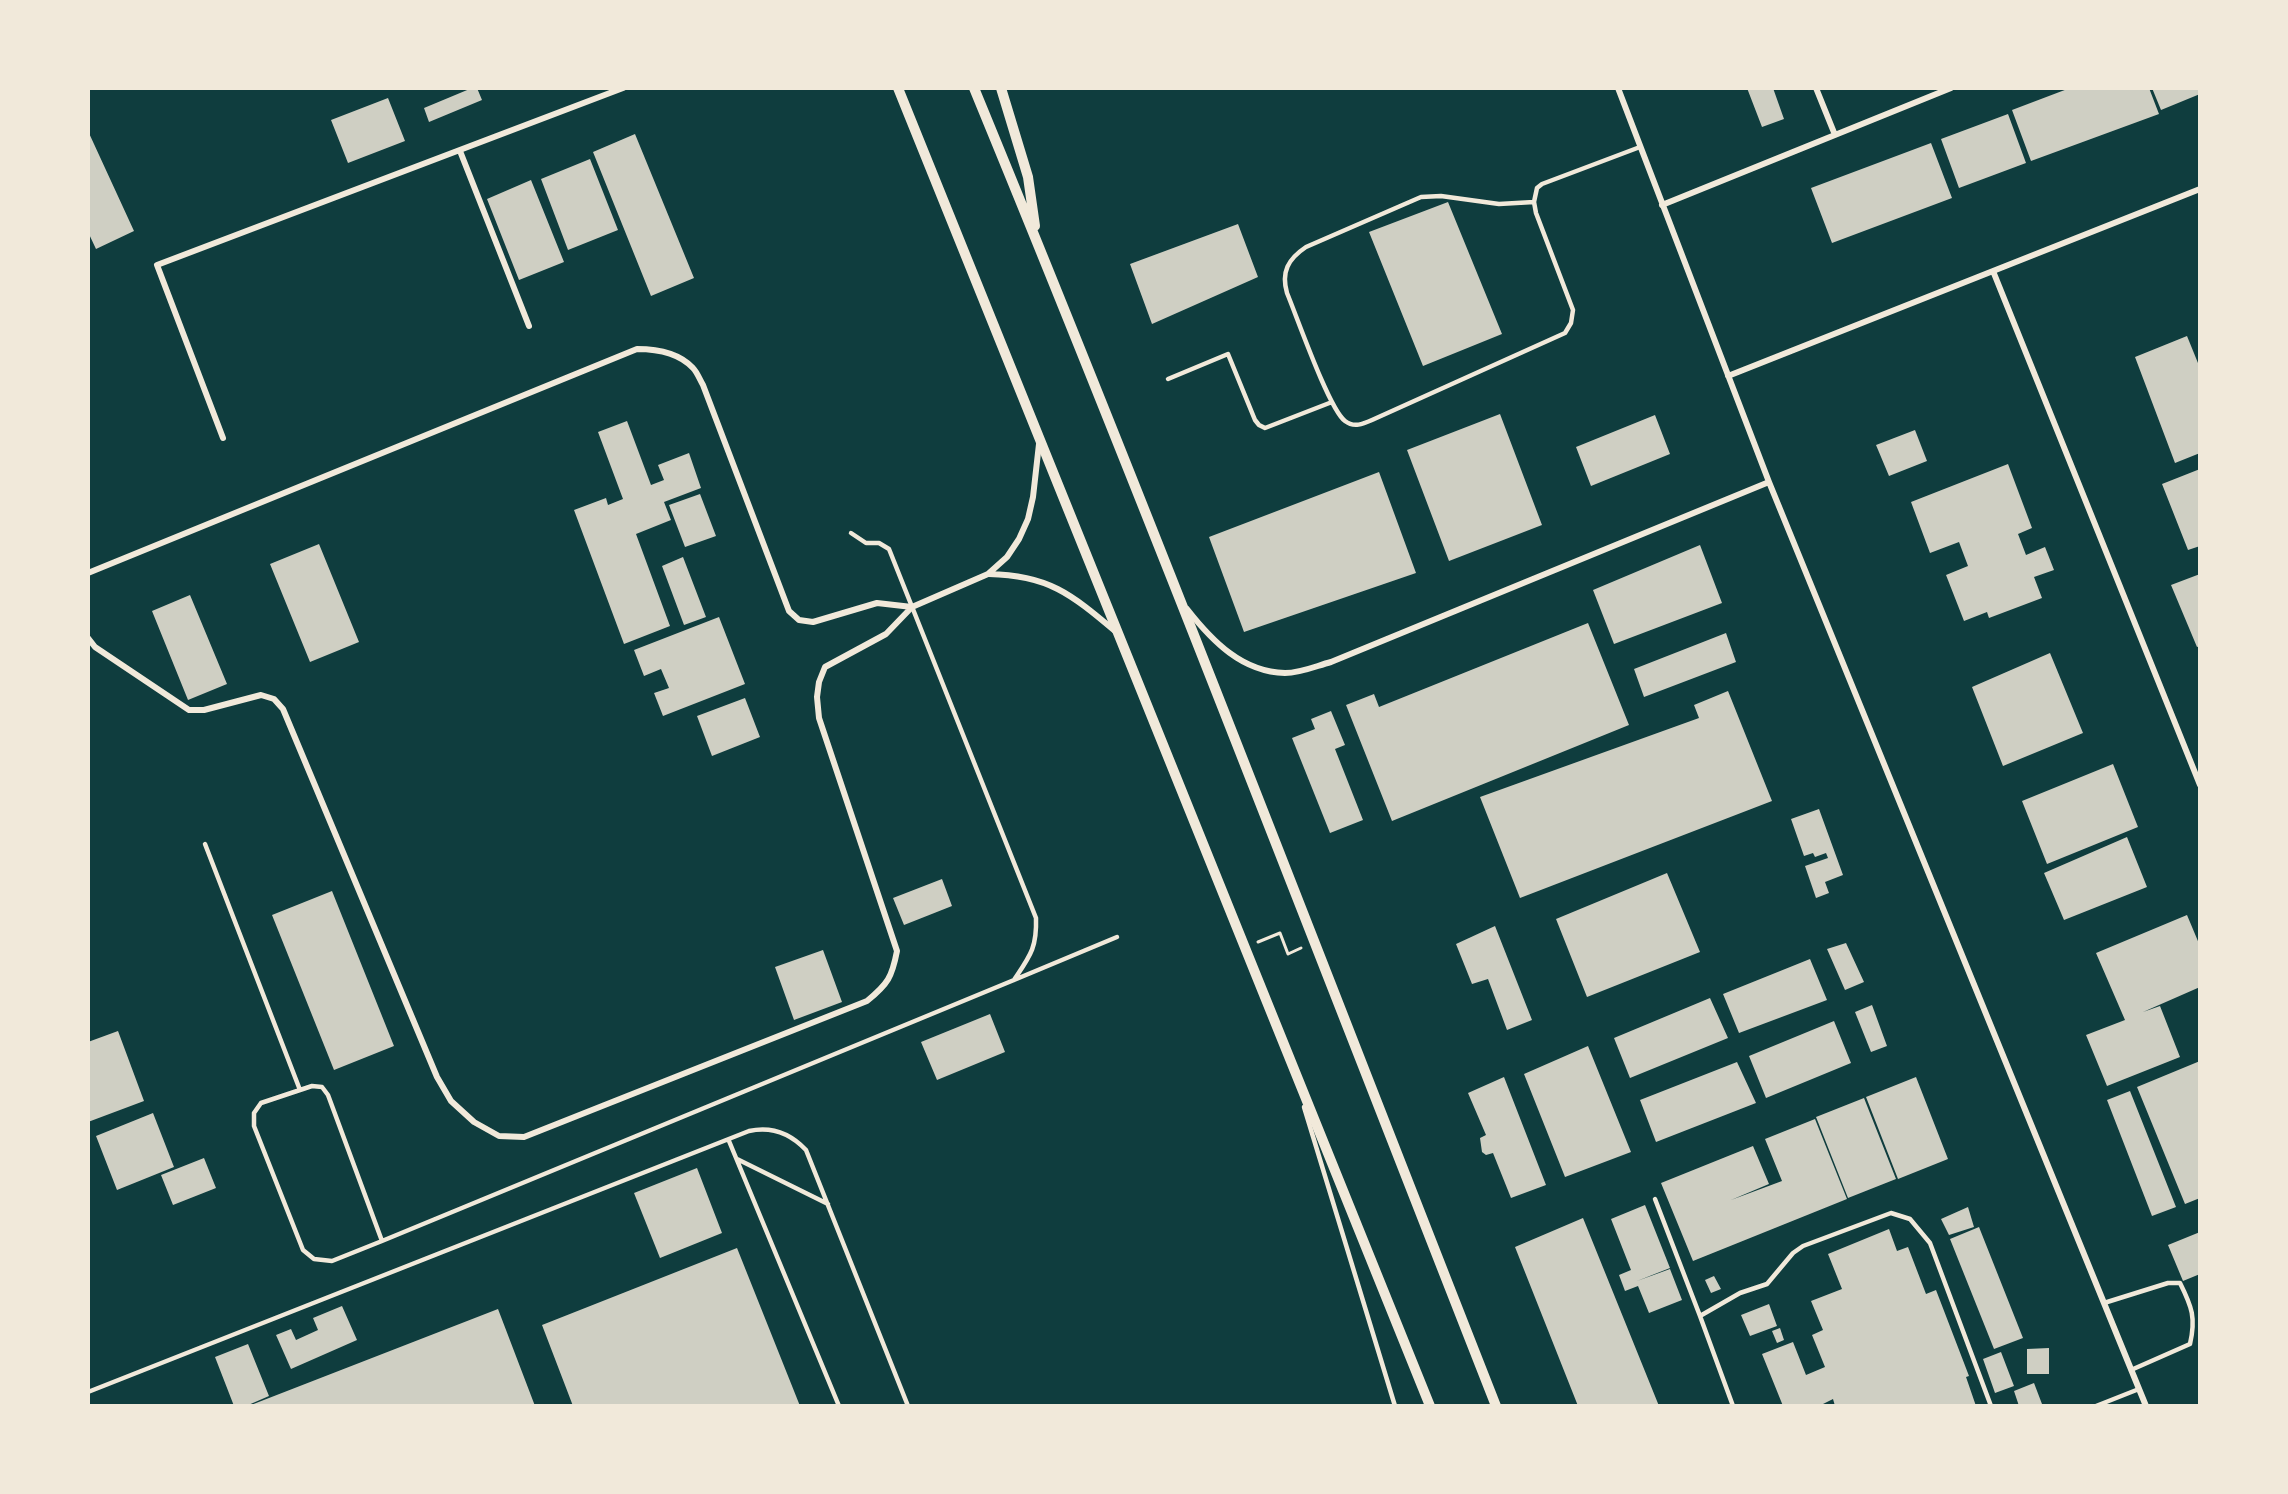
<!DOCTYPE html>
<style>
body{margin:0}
#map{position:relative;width:2288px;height:1494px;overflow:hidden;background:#0f3d3e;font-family:"Noto Serif",serif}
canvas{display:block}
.frame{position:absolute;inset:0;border:90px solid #f1e9da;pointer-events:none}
</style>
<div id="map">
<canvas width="2288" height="1494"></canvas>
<div class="frame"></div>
</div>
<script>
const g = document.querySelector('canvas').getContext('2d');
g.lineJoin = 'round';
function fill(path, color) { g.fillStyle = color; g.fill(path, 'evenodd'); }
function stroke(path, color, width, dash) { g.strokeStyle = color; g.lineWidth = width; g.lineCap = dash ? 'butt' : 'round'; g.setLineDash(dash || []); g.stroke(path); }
const building = new Path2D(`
 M472,88H477L482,100L429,122L424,108Z
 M1747,88H1773L1784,119L1762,127Z
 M2070,88H2149L2159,114L2031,161L2012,110Z
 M2152,88H2200V94L2161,110Z
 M388,98L405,141L348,163L331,120Z
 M2008,114L2026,163L1959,188L1941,139Z
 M88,131L134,231L96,249L88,232Z
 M635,134L694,278L651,296L593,152Z
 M1931,143L1952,198L1832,243L1811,188Z
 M590,159L618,230L568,250L541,179Z
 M531,180L564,262L519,280L487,199Z
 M1448,202L1502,334L1423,366L1369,232Z
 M1238,224L1258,277L1152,324L1130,264Z
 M2187,336L2200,368V453L2175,463L2135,357Z
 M1500,414L1542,525L1449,561L1407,450Z
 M1655,415L1670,454L1591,486L1576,447Z
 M627,421L651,485L664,480L658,465L689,453L701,488L664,502L671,520L636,534L670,626L624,644L574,510L606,498L608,505L623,499L598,432Z
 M1915,430L1927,461L1889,476L1876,445Z
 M2008,464L2032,528L2018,534L2026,555L2045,547L2054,570L2034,577L2042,598L1989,618L1987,612L1964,621L1946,575L1968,566L1959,542L1930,553L1911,502Z
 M2200,469V546L2188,550L2162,484Z
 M1379,472L1416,573L1244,632L1209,537Z
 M700,494L716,536L685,547L669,505Z
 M319,544L359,642L310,662L270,564Z
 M1700,545L1722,603L1614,644L1593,590Z
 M683,557L706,617L684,625L662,566Z
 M2200,574V646L2197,647L2171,585Z
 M190,595L227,684L188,700L152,611Z
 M719,617L745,684L663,716L654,693L669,688L661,669L644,676L634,650Z
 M1588,623L1629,725L1392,821L1346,705L1374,694L1379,707Z
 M1726,633L1736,662L1644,697L1634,669Z
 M2050,653L2083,733L2003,766L1972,687Z
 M1728,691L1772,801L1520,898L1480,797L1699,718L1694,705Z
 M745,698L760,737L712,756L697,716Z
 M1331,711L1345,745L1335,749L1363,820L1330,833L1292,738L1315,729L1311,719Z
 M2113,764L2138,827L2047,864L2022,801Z
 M1819,809L1843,875L1825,882L1829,893L1816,898L1805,866L1828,858L1826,853L1815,857L1813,853L1804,856L1791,819Z
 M2127,837L2147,887L2064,920L2044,873Z
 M1667,873L1700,952L1587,997L1556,919Z
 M942,879L952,906L904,925L893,898Z
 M332,891L394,1046L334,1070L272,915Z
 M2187,915L2200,946V987L2143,1012L2160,1006L2180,1057L2107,1086L2086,1035L2125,1020L2096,953Z
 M1495,926L1532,1020L1507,1030L1488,979L1472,984L1456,944Z
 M1846,943L1864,982L1845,990L1827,949Z
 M823,950L842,1002L794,1020L775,967Z
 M1810,959L1827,1000L1739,1033L1723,994Z
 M1710,998L1728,1038L1630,1078L1614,1038Z
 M1872,1005L1887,1046L1871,1052L1855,1012Z
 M990,1014L1005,1052L937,1080L921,1042Z
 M1834,1021L1851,1063L1766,1098L1749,1056Z
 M118,1031L144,1101L88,1122V1042Z
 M1588,1046L1631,1152L1565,1177L1524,1074Z
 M2200,1061V1198L2185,1204L2137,1087Z
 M1737,1062L1756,1103L1656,1142L1640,1100Z
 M1504,1077L1546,1185L1511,1198L1493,1153L1486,1155L1482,1152L1480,1138L1486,1135L1468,1093Z
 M1916,1077L1948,1159L1898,1179L1866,1097Z
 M2130,1091L2176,1207L2152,1216L2107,1100Z
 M1864,1098L1896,1179L1848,1198L1816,1117Z
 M153,1113L174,1167L117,1190L96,1136Z
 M1815,1119L1847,1199L1693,1261L1661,1183L1753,1146L1769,1184L1731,1200L1782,1181L1765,1139Z
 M204,1158L216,1188L173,1205L161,1175Z
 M697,1168L722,1233L660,1258L634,1193Z
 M1645,1205L1670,1268L1637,1281L1670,1269L1682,1300L1649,1313L1638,1286L1625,1291L1619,1275L1631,1270L1611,1219Z
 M1968,1207L1974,1227L1949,1235L1941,1219Z
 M1583,1218L1659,1406H1578L1515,1247Z
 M1979,1227L2023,1338L1994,1349L1950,1239Z
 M1889,1229L1897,1251L1908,1247L1926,1294L1936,1290L1969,1376L1966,1377L1976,1406H1835L1833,1399L1819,1406H1783L1762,1354L1793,1342L1806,1375L1825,1367L1812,1335L1823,1330L1811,1301L1842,1289L1828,1254Z
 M2200,1232V1274L2183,1281L2168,1245Z
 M737,1248L800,1406H573L542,1325Z
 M1714,1276L1721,1289L1711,1293L1705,1280Z
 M1769,1304L1777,1326L1750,1336L1741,1315Z
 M342,1306L357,1340L291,1369L276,1335L291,1329L296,1340L318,1330L313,1318Z
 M498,1309L535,1406H251V1405Z
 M1780,1328L1784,1340L1777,1343L1772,1331Z
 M248,1344L269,1396L246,1406H234L215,1357Z
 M2049,1348V1374H2027V1349Z
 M2001,1352L2014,1386L1995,1393L1983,1359Z
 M2034,1383L2042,1404L2019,1406L2014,1391Z`);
const path = new Path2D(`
 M1258,942L1280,933L1288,954L1301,948`);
const service = new Path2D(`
 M1534,202L1499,204L1441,196L1421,197L1306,247C1288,259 1281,272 1287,293C1297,317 1329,409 1345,421C1354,428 1363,424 1372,420L1565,333L1571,323L1573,310L1536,213L1534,202L1537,188L1542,184L1640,147
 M1168,379L1228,354L1255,420L1259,425L1265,428L1332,402
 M851,533L866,543H879L889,549L1036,918C1037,948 1030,956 1014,980
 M205,844L300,1090
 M1304,1107L1395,1406
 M729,1141L839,1406
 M737,1159L828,1204
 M1655,1199L1700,1316
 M382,1241L328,1095L322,1087L312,1086L261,1103L254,1113V1126L303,1250L314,1259L332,1261L382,1241L1014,980L1117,937
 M2104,1303L2168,1283H2180C2192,1307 2196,1318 2190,1344L2131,1370
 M88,1392L749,1131C772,1126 790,1133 806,1150L908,1406
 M1733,1406L1700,1316L1740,1293L1767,1284L1793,1253L1803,1246L1891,1213L1910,1219L1930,1243L1991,1406
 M2096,1406L2139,1389`);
const minor = new Path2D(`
 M1618,88L1769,482L2146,1406
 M1816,88L1835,135
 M460,151L529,326
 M1662,205L1951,88
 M1993,271L2200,785
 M1728,376L2200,189
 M223,438L157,265L623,88
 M88,573L637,349C656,349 679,353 693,368C697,372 700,380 703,385L789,611L799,620L813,622L877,603L912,607
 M989,574C1048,575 1071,594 1115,631
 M1187,609C1212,641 1242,672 1285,673C1301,673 1316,666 1331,662L1769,482
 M88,638L95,647L189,710H204L261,695L274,699L283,709L437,1077L451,1101L474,1122L499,1136L524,1137L867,1001C888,984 892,977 897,951L819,718L817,697L819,682L825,667L886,634L912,607L988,574L1007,557L1019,539L1028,519L1033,497L1039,444`);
const tertiary = new Path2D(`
 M898,88L1430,1406
 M974,88C1154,525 1323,966 1496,1406
 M1001,88L1028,177L1035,226`);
fill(building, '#cfcfc3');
stroke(path, '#f1e9da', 3);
stroke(service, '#f1e9da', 4.5);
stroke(minor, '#f1e9da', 6);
stroke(tertiary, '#f1e9da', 10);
</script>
